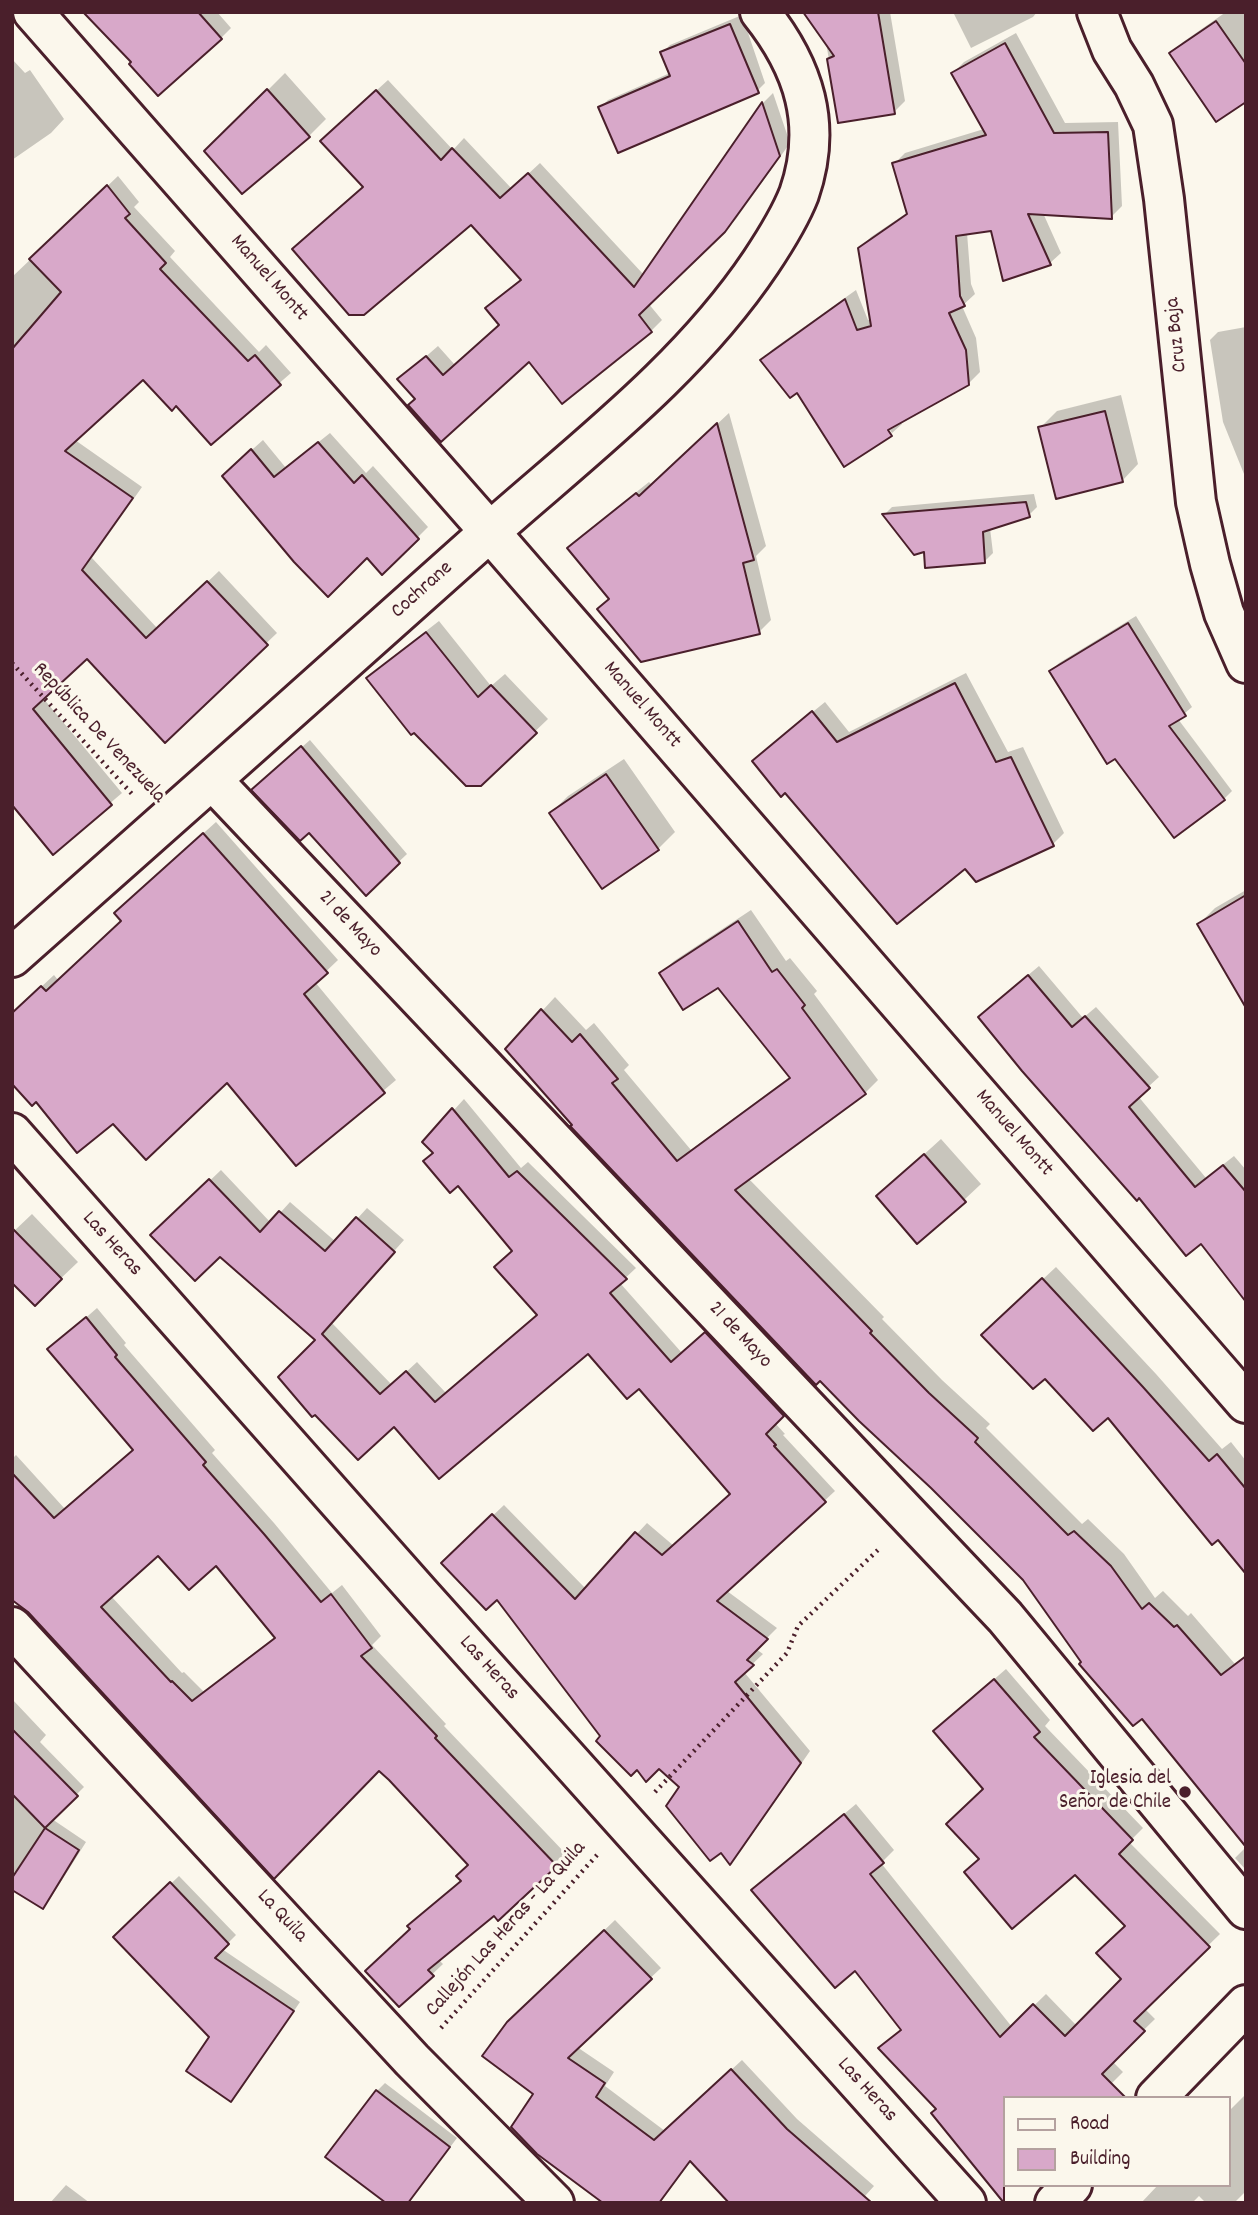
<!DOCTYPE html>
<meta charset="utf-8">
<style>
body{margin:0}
#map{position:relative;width:1258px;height:2215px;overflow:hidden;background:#fbf7ec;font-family:Dekko,sans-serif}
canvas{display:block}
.frame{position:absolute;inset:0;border:14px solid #4a1f2b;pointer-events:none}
.legend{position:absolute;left:1003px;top:2096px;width:228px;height:91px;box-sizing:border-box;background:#fbf7ec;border:2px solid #b4a19f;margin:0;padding:9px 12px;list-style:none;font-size:21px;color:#4a1f2b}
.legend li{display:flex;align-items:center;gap:14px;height:35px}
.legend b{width:35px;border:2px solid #b4a19f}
</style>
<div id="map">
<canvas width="1258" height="2215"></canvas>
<div class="frame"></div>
<ul class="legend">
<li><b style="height:9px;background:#fbf7ec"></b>Road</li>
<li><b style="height:19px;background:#d8a8c9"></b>Building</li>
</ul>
</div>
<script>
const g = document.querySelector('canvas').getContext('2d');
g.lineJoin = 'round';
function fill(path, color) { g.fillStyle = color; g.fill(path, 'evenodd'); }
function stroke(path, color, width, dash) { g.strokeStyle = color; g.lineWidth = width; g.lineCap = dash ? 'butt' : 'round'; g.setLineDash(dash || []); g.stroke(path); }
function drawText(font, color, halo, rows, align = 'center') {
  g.font = font + ' Dekko,sans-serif'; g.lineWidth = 6; g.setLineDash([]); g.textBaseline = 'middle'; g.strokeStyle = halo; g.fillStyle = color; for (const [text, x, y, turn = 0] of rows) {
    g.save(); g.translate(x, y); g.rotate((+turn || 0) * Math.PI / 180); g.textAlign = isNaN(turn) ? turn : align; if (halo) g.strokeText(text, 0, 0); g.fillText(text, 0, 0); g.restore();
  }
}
const shadow = new Path2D(`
 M86,12H217L231,28L221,38L133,62Z
 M805,12H890L905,101L894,112L839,121L826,42Z
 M953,12H1037L1033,17L971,48Z
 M1226,12H1246V100L1171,53L1183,42Z
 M742,15L765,83L757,91L600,108L608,100L670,73L662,53L670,45Z
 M1016,33L1065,123L1118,122L1122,206L1111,217L1043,213L1061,253L1050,263L1004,279L992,229L967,233L971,284L975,294L962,306L976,338L980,372L968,384L900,421L902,424L892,433L885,422L797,390L762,360L773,349L856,290L868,320L872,319L860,248L871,237L908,212L894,164L905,153L984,129L953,73L964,62Z
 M12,59L25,73L30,70L64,119L51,133L12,160Z
 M285,73L326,119L309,136L242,192L207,151Z
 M388,80L453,150L464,138L512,189L540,163L644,275L763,103L773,93L790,143L736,219L648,303L662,320L651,331L529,360L417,399L400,379L438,346L455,365L500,325L487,309L522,278L471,222L365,187L333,130Z
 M118,176L139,202L134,207L175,251L170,257L259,352L266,345L291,373L211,442L177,404L144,378L75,440L142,487L92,558L158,629L219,571L277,633L165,740L87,657L43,698L122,793L53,852L12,803V277Z
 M1246,327V474H1244L1223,422L1210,340L1218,332Z
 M1121,395L1138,464L1122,481L1040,428L1057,411Z
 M729,413L766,546L756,556L771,620L759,632L610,599L569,548L581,536L649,482L652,485Z
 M330,433L366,473L373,466L428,527L382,573L368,556L235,465L263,440L286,468Z
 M1034,494L1037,507L1029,515L990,528L993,553L985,561L925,550L884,515L892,507Z
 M1136,616L1192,707L1178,719L1232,791L1224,799L1051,671L1059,663Z
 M439,621L491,686L505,674L548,719L480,784L369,678L381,666Z
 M966,673L1008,752L1023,747L1064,833L1053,844L965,867L766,750L825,702L849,732Z
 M310,740L407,854L366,893L262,782Z
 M624,759L675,832L658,849L603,887L551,813L568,796Z
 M216,822L338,960L315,982L396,1080L297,1164L228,1080L12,1014L54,975L58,980L123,921L128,901Z
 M1246,890V979L1199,924L1215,908Z
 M751,910L786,961L790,958L817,991L814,994L878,1080L865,1093L748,1178L884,1317L882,1319L942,1380L990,1424L986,1428L1082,1524L1088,1519L1124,1554L1155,1598L1163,1591L1188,1616L1191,1613L1235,1664L1246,1655V1844L1142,1716L1083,1662L1025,1579L574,1125L507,1049L555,997L586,1030L594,1023L629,1065L624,1070L691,1150L791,1076L718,986L661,973L674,961Z
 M1039,966L1083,1018L1096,1007L1159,1077L1138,1096L1206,1178L1234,1156L1246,1170V1299L1201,1241L990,1007Z
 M464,1099L521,1168L528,1162L636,1268L620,1283L682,1353L716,1323L793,1404L775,1423L785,1434L783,1435L835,1491L727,1591L777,1628L756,1649L763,1654L744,1672L810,1751L740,1852L730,1862L682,1787L659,1767L602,1736L497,1597L443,1563L504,1505L586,1589L647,1523L674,1546L732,1493L639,1387L588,1351L439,1477L317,1340L220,1255L153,1235L221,1170L271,1223L290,1202L336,1242L367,1208L404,1240L331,1322L392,1385L417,1362L446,1393L538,1314L514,1250L425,1142Z
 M941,1139L981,1184L964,1200L878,1196Z
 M32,1214L78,1262L35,1303L12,1233Z
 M1056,1267L1156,1374L1222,1449L1231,1442L1246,1461V1571L1108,1416L996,1323Z
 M97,1308L126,1343L124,1345L215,1450L212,1453L274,1523L332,1593L342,1585L381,1636L372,1645L446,1724L444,1726L566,1854L498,1919L494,1914L438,1959L443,1964L400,2005L470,1865L380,1769L274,1876L12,1593V1459L16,1455L65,1509L134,1449L50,1349ZM158,1553L217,1564L276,1636L204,1692L184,1672L182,1673L111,1596Z
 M1006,1669L1050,1720L1045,1726L1143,1828L1129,1842L1220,1934L1144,2008L1155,2019L1112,2061L1123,2072L1097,2098H1004V2174L992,2185L938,2109L892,2037L902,2029L855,1969L753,1890L856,1804L894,1850L881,1863L1012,2027L1046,1994L1077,2026L1124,1979L1127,1926L1076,1872L980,1858L985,1789L947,1720Z
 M12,1699L46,1735L40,1742L84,1787L52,1819L86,1842L50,1899L42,1907L12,1888Z
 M1246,1847V1870L1235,1858Z
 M179,1876L236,1935L222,1949L300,2002L239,2092L231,2100L211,2037L115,1937Z
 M615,1920L661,1968L577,2047L614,2072L605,2086L665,2131L742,2060L797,2119L874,2186L865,2196L873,2203H748L692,2160L660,2203H609L535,2093L520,2011Z
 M385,2083L457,2138L408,2203L377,2091Z
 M1246,2094V2191L1234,2203H1206L1199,2196L1192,2203H1141L1158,2185H1228V2112Z
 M66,2185L90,2203H50Z`);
const building = new Path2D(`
 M83,12H198L222,39L158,96L129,64L131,62Z
 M803,12H878L895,114L838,123L827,59L834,56Z
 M1216,21L1246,64V102L1216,122L1169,53Z
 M730,24L759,93L618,153L598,107L670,76L660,52Z
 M1005,43L1054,133L1108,132L1112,219L1028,214L1051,265L1003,281L991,231L956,236L960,296L965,306L949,313L966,350L969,385L888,430L892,436L844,467L797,393L790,398L760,360L845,299L857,330L871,326L858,248L907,214L892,163L986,135L951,73Z
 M267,89L310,137L242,194L204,151Z
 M376,90L441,160L452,148L500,198L528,173L634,287L762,102L780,156L725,232L639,315L652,332L562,404L529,362L441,442L408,405L415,399L397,379L426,356L443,375L499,325L485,308L521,280L471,225L364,315H349L292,249L363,187L320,141Z
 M107,185L130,214L125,218L166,263L160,269L248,361L255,355L281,385L211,445L176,406L172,411L143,380L65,451L133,498L82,570L146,638L207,581L268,645L165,743L87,659L33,709L112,805L53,855L12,805V349L61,292L29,259Z
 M1105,411L1123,482L1056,499L1038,427Z
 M717,423L754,560L743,563L760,634L641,662L597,609L609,599L567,548L636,493L639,496Z
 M318,442L354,483L362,475L419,539L382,575L367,558L328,597L294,562L222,476L251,449L274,477Z
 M1026,502L1030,517L983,532L985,563L925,568L924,552L914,555L882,514Z
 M1128,623L1186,716L1169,726L1225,800L1174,838L1115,759L1107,764L1049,671Z
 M426,632L478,697L491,685L537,733L481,786H466L414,733L411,735L366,678Z
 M955,683L996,762L1011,757L1054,846L976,882L965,869L897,924L785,793L781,797L752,761L812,711L837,742Z
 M301,746L400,863L366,896L309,833L300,841L251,790Z
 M606,774L659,850L602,889L549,813Z
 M203,833L328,973L304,994L385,1093L296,1166L227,1083L146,1160L113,1124L77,1153L36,1102L32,1106L12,1084V1013L41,986L46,991L121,921L114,913Z
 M1246,895V1008L1197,924Z
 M738,921L772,972L777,969L805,1005L802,1008L866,1094L735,1190L872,1331L870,1333L929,1393L978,1438L975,1442L1068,1535L1074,1531L1111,1566L1142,1609L1149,1603L1174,1627L1177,1625L1221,1675L1246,1656V1847L1142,1719L1133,1726L1079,1664L1081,1662L1023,1580L931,1488L859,1421L820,1381L816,1385L570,1126L572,1125L505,1049L541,1009L572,1042L580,1034L618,1079L612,1083L677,1161L790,1078L718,988L683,1010L659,973Z
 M1028,975L1072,1027L1085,1016L1150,1088L1129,1107L1195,1187L1223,1165L1246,1192V1302L1201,1244L1186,1256L1139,1198L1137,1201L1022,1071L978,1017Z
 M452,1108L509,1177L517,1171L627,1279L610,1293L671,1362L705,1332L784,1416L766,1434L776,1445L774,1446L826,1502L717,1601L768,1639L747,1660L754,1665L735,1682L801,1763L730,1865L721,1853L710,1861L666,1806L679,1787L659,1769L646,1782L637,1770L631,1776L596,1741L600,1736L497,1600L486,1610L441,1563L492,1514L575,1599L635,1532L662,1555L730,1494L639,1389L627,1399L588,1354L439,1479L394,1427L358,1460L315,1415L312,1417L278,1377L315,1340L220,1257L195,1281L150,1235L209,1179L260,1232L279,1211L325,1251L356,1217L395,1252L322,1334L380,1394L406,1371L435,1402L537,1315L494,1267L512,1251L458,1186L450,1193L423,1161L433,1153L422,1142Z
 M924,1154L966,1202L917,1244L876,1196Z
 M12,1228L62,1279L35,1306L12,1283Z
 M1042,1278L1143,1387L1209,1461L1217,1454L1246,1489V1574L1218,1540L1212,1545L1108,1418L1093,1431L1045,1379L1033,1389L981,1335Z
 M86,1317L117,1355L115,1357L206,1462L203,1465L264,1534L321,1602L331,1594L372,1648L361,1656L437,1736L435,1738L557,1866L498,1921L494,1916L428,1970L434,1976L399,2007L365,1971L410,1929L407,1926L461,1881L456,1876L468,1865L389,1780L379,1771L274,1879L28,1612L12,1600V1473L54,1518L133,1450L47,1349ZM158,1556L189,1590L216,1566L275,1638L192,1701L172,1681L171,1682L101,1607Z
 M994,1679L1040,1732L1034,1737L1133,1840L1119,1854L1210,1947L1134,2021L1145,2031L1102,2074L1126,2098H1004V2203L931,2113L936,2109L878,2048L901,2030L855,1971L835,1988L751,1890L844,1814L884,1863L870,1874L1000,2037L1033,2004L1065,2036L1121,1979L1096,1953L1125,1926L1075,1875L1012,1929L964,1872L979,1859L946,1824L983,1789L933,1731Z
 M12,1729L78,1796L45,1828L12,1794Z
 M45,1828L79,1850L43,1909L12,1890V1878Z
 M170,1882L229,1944L215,1958L294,2011L231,2102L186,2071L209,2037L113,1937Z
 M604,1930L652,1979L568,2058L605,2083L596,2097L654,2140L731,2069L787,2129L872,2203H729L690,2161L659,2203H603L537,2154L511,2127L533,2094L482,2056L507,2022Z
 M376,2090L450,2147L408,2203H386L325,2157Z`);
const path = new Path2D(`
 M12,663L132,794
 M655,1792L787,1653L798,1626L880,1548
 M441,2028L597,1855`);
const street = new Path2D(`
 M33,12L490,532L1246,1403
 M1097,12L1112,50L1134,85L1153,125L1164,199L1196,502L1210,564L1224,613L1246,663
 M213,781L1005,1617L1246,1909
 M12,957C167,820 321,683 475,545C574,456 686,374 761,262C775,241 790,217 799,194C823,125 804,67 760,12
 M12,1627L412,2060L554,2203
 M1156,2098L1246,2005
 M1055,2203L1072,2185`);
const secondary = new Path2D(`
 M12,1133L421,1595L966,2203`);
const markers = [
 [1185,1792,7,"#4a1f2b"]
];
const streetNames = [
 ["Manuel Montt",268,279,49],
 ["Cruz Baja",1178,335,-96],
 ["Cochrane",423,591,-42],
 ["Manuel Montt",641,706,49],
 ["República De Venezuela",98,734,47],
 ["21 de Mayo",349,925,47],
 ["Manuel Montt",1013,1134,49],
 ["Las Heras",111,1245,48],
 ["21 de Mayo",739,1336,47],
 ["Las Heras",488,1669,48],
 ["La Quila",281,1917,47],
 ["Callejón Las Heras - La Quila",507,1930,-48],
 ["Las Heras",866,2091,48]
];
const poiNames = [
 ["Iglesia del",1171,1780],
 ["Señor de Chile",1171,1804]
];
fill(shadow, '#0003');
fill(building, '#d8a8c9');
stroke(building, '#4a1f2b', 2);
stroke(street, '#4a1f2b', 44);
stroke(secondary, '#4a1f2b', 44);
stroke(path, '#4a1f2b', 4.5, [2, 5]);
stroke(street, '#fbf7ec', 38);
stroke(secondary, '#fbf7ec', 38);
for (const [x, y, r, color] of markers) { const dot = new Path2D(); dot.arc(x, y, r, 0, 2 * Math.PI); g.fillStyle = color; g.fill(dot); stroke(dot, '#fbf7ec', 2.5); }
drawText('21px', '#4a1f2b', '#fbf7ec', streetNames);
drawText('21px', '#4a1f2b', '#fbf7ec', poiNames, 'right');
</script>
